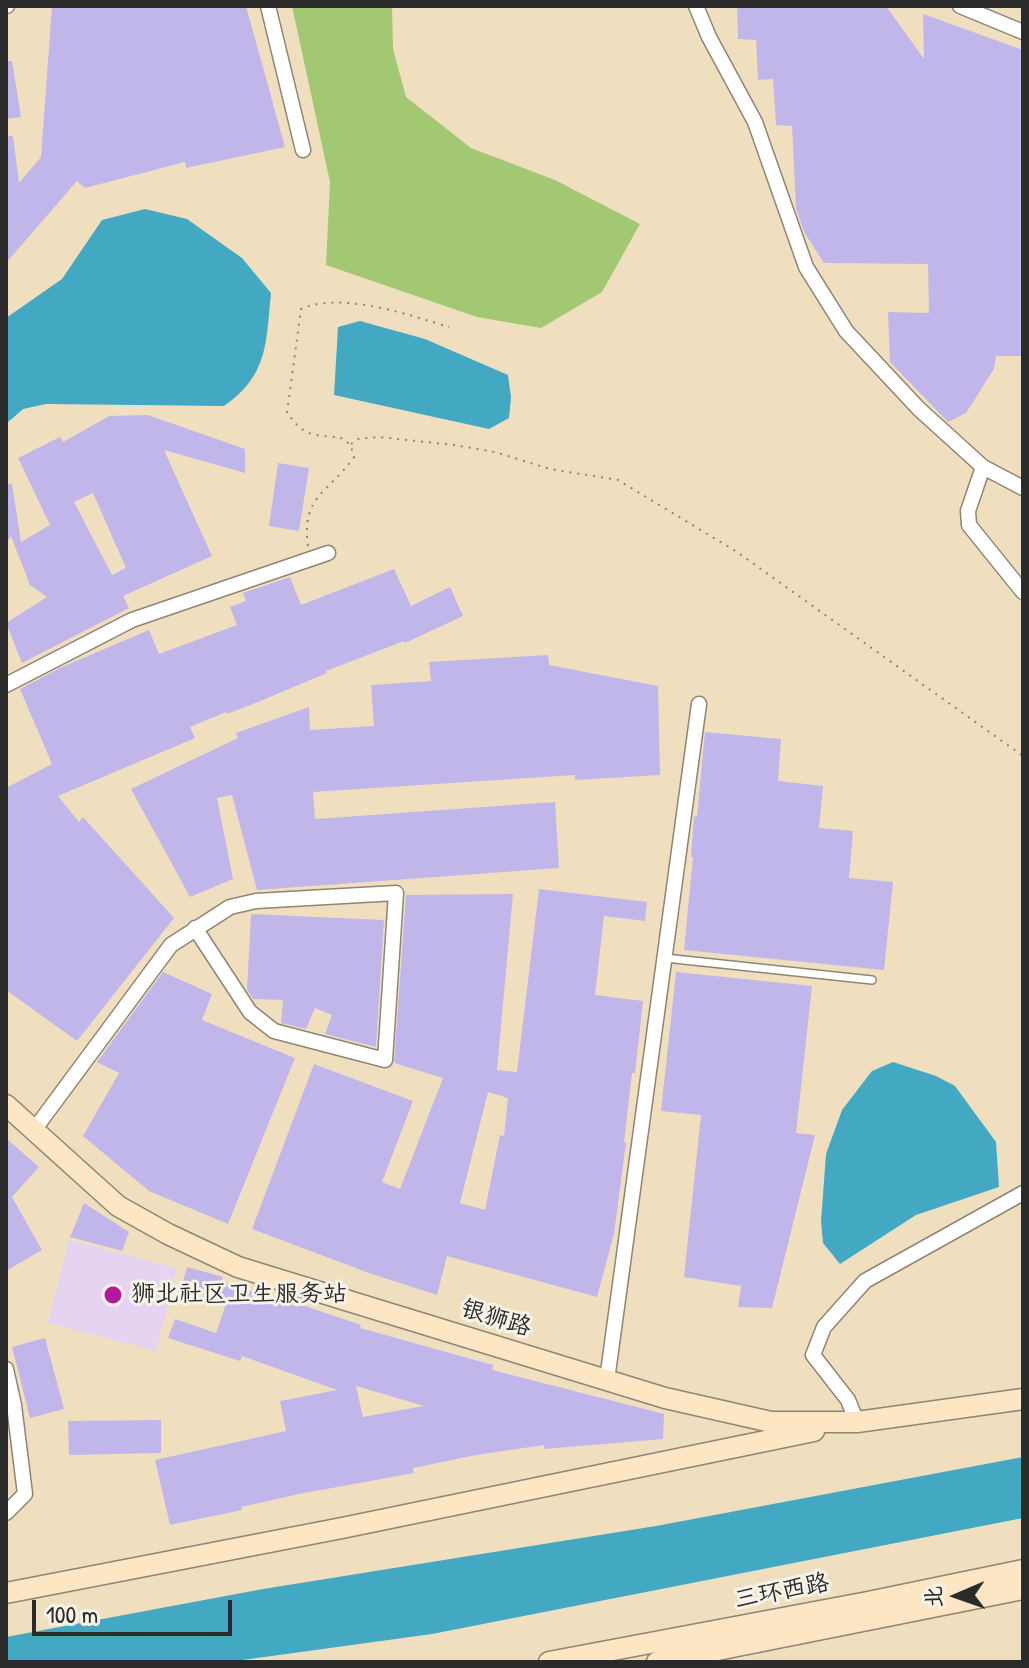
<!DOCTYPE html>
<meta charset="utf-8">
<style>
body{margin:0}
#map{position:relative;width:1029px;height:1668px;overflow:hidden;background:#f0dfbf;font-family:"Patrick Hand","LXGW WenKai TC",sans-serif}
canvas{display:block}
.frame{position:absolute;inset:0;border:8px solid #2b2b2b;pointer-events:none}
.north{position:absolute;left:917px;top:1556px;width:80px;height:80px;-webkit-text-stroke:6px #f7f3e8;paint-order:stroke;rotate:268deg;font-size:22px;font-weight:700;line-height:32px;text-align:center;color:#2b2b2b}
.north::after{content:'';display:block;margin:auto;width:28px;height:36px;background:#2b2b2b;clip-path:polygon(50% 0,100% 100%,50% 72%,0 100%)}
.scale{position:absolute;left:32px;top:1600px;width:200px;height:36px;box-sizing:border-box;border:4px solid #2b2b2b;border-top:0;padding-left:10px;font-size:24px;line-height:28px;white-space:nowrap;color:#2b2b2b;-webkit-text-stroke:6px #f7f3e8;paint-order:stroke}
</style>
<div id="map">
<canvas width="1029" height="1668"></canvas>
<div class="frame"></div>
<div class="north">北</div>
<div class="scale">100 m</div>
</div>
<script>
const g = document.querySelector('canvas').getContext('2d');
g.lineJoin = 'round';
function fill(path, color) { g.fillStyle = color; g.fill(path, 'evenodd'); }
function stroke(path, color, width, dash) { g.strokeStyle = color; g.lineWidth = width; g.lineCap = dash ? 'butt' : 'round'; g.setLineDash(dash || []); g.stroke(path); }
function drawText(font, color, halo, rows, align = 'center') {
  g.font = font + ' "Patrick Hand","LXGW WenKai TC",sans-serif'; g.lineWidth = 6; g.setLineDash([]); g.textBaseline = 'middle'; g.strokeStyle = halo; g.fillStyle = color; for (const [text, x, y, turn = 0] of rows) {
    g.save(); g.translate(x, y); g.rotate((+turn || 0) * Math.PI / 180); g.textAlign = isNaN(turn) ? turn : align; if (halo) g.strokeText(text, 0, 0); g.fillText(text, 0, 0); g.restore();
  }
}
const built = new Path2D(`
 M69,1240L177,1268L156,1351L48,1323Z`);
const green = new Path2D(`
 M292,6H392L393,49L406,97L471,148L555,180L640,224L602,292L541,328L477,317L326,265L330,182Z`);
const water = new Path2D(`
 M145,209L187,219L242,258L271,293C266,341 269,375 224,406L46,404L23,409L6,424V318L62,279L102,220Z
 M360,321L425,339L508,375L511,397L509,418L489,429L334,395L338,327Z
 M893,1062L936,1076L955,1086L996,1142L999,1187L916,1215L840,1264L823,1243L821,1221L826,1154L842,1110L872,1071Z
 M1023,1457V1518L432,1634L228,1662H6V1637L263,1589L656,1526Z`);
const building = new Path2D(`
 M52,6H246L285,147L186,168L185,162L85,188L77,181L6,263V136H13L19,183L41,157Z
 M737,6H886L924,59L923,14L1023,50V356H996L994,369L966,413L948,422L890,362L888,312L929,313L928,264L824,263L804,232L796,208L792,126L776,125L773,79L758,80L756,40L738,39Z
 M6,61H12L21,117L6,119Z
 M148,415L245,449V473L164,450L212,556L123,596L129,608L22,663L6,623L47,597L30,585L11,536L6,543V484H12L21,542L50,525L18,458L60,437L63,442L109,416ZM93,493L126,568L112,575L74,502Z
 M278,463L309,468L299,531L269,526Z
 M394,569L411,606L450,587L463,616L405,643L404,641L326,671L327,673L258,702L227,714L226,712L190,727L195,738L58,796L79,822L83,817L174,918L77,1041L6,990V788L52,764L20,689L62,667L149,630L159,654L237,625L230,607L246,601L243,593L290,577L301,605Z
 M548,655L549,665L658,686L660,775L575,780V775L313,792L315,819L555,802L559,868L257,890L232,795L217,798L233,879L190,897L131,789L238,738L236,733L309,707L310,730L374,726L371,685L431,681L429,662Z
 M705,732L781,739L778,781L823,786L819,828L853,831L849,878L893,882L884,970L684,950L693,857H691L694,816L697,817Z
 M539,889L647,902L645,921L604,916L595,995L643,1001L635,1073H632L624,1142H626L614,1234L597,1297L447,1256L437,1295L369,1273L252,1229L314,1064L413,1101L382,1182L400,1189L443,1078L394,1063L406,895L513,894L497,1070L517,1072ZM488,1092L508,1098L504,1136L500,1135L485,1210L460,1203Z
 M251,914L384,920L376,1047L325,1034L332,1015L315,1008L306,1029L281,1023L283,1000L253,999L247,989Z
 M163,972L212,994L202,1020L295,1058L228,1224L149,1191L83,1136L119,1073L97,1062Z
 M676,972L812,986L796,1133L815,1135L772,1308L738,1307L741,1286L684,1277L701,1115L661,1111Z
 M6,1138L39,1167L12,1197L42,1250L6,1271Z
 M84,1203L129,1232L122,1251L70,1237Z
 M187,1267L223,1277L222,1281L264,1296L298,1307L299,1304L361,1325L360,1328L493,1365L492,1370L664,1414L663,1439L544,1449V1445L476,1455L413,1468L414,1473L299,1494L241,1507L242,1510L170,1525L155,1460L286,1431L280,1401L337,1390L242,1356L240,1361L168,1338L175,1319L216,1333L227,1301L181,1289ZM356,1386L424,1406L363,1417Z
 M45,1338L64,1409L30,1418L12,1347Z
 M161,1420V1453L69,1455L68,1421Z`);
const path = new Path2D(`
 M351,444L358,439L379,437L454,445L495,452L550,469L618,480L737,552L1023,756
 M308,546C301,495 329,493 354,457C348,430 334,440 312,434C301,431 294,422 287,413L301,309C341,291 409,315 449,327`);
const service = new Path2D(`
 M665,958L872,980`);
const minor = new Path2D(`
 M6,6H7
 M268,6L303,150
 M696,6L709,37L755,122L806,267L846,331L919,409L983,467L1023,488
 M960,6L1023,32
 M983,467L968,511L969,525L1023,592
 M6,685L132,620L328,553
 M34,1130L171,945L230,907L256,901L396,893L385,1060L274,1031L250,1012L195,928
 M6,1369L14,1405L25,1494L6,1513
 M607,1380L699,704
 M857,1422L848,1400L813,1355L824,1327L865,1281L1023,1193`);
const secondary = new Path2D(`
 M6,1105L118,1206L168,1234L238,1267L665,1398L771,1422H857L1023,1399
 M6,1593L342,1528L814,1431
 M549,1662L868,1602L1023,1570
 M657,1662L1023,1589`);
const markers = [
 [113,1295,10,"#b5179e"]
];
const poiNames = [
 ["狮北社区卫生服务站",131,1295]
];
const streetNames = [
 ["银狮路",496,1319,17],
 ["三环西路",782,1592,-11]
];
fill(built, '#e5d3f1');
fill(green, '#a2c873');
fill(water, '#43a9c3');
fill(building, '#c1b6ea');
stroke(service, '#8e8575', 10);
stroke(minor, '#8e8575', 17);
stroke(secondary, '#8e8575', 23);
stroke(path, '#8e8575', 2, [2, 6]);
stroke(service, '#fff', 7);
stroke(minor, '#fff', 14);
stroke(secondary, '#fce6c4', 20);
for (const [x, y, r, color] of markers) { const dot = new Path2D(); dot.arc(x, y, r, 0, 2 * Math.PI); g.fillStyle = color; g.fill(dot); stroke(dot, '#f7f3e8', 3); }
drawText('24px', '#2b2b2b', '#f7f3e8', poiNames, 'left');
drawText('24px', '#2b2b2b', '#f7f3e8', streetNames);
</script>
